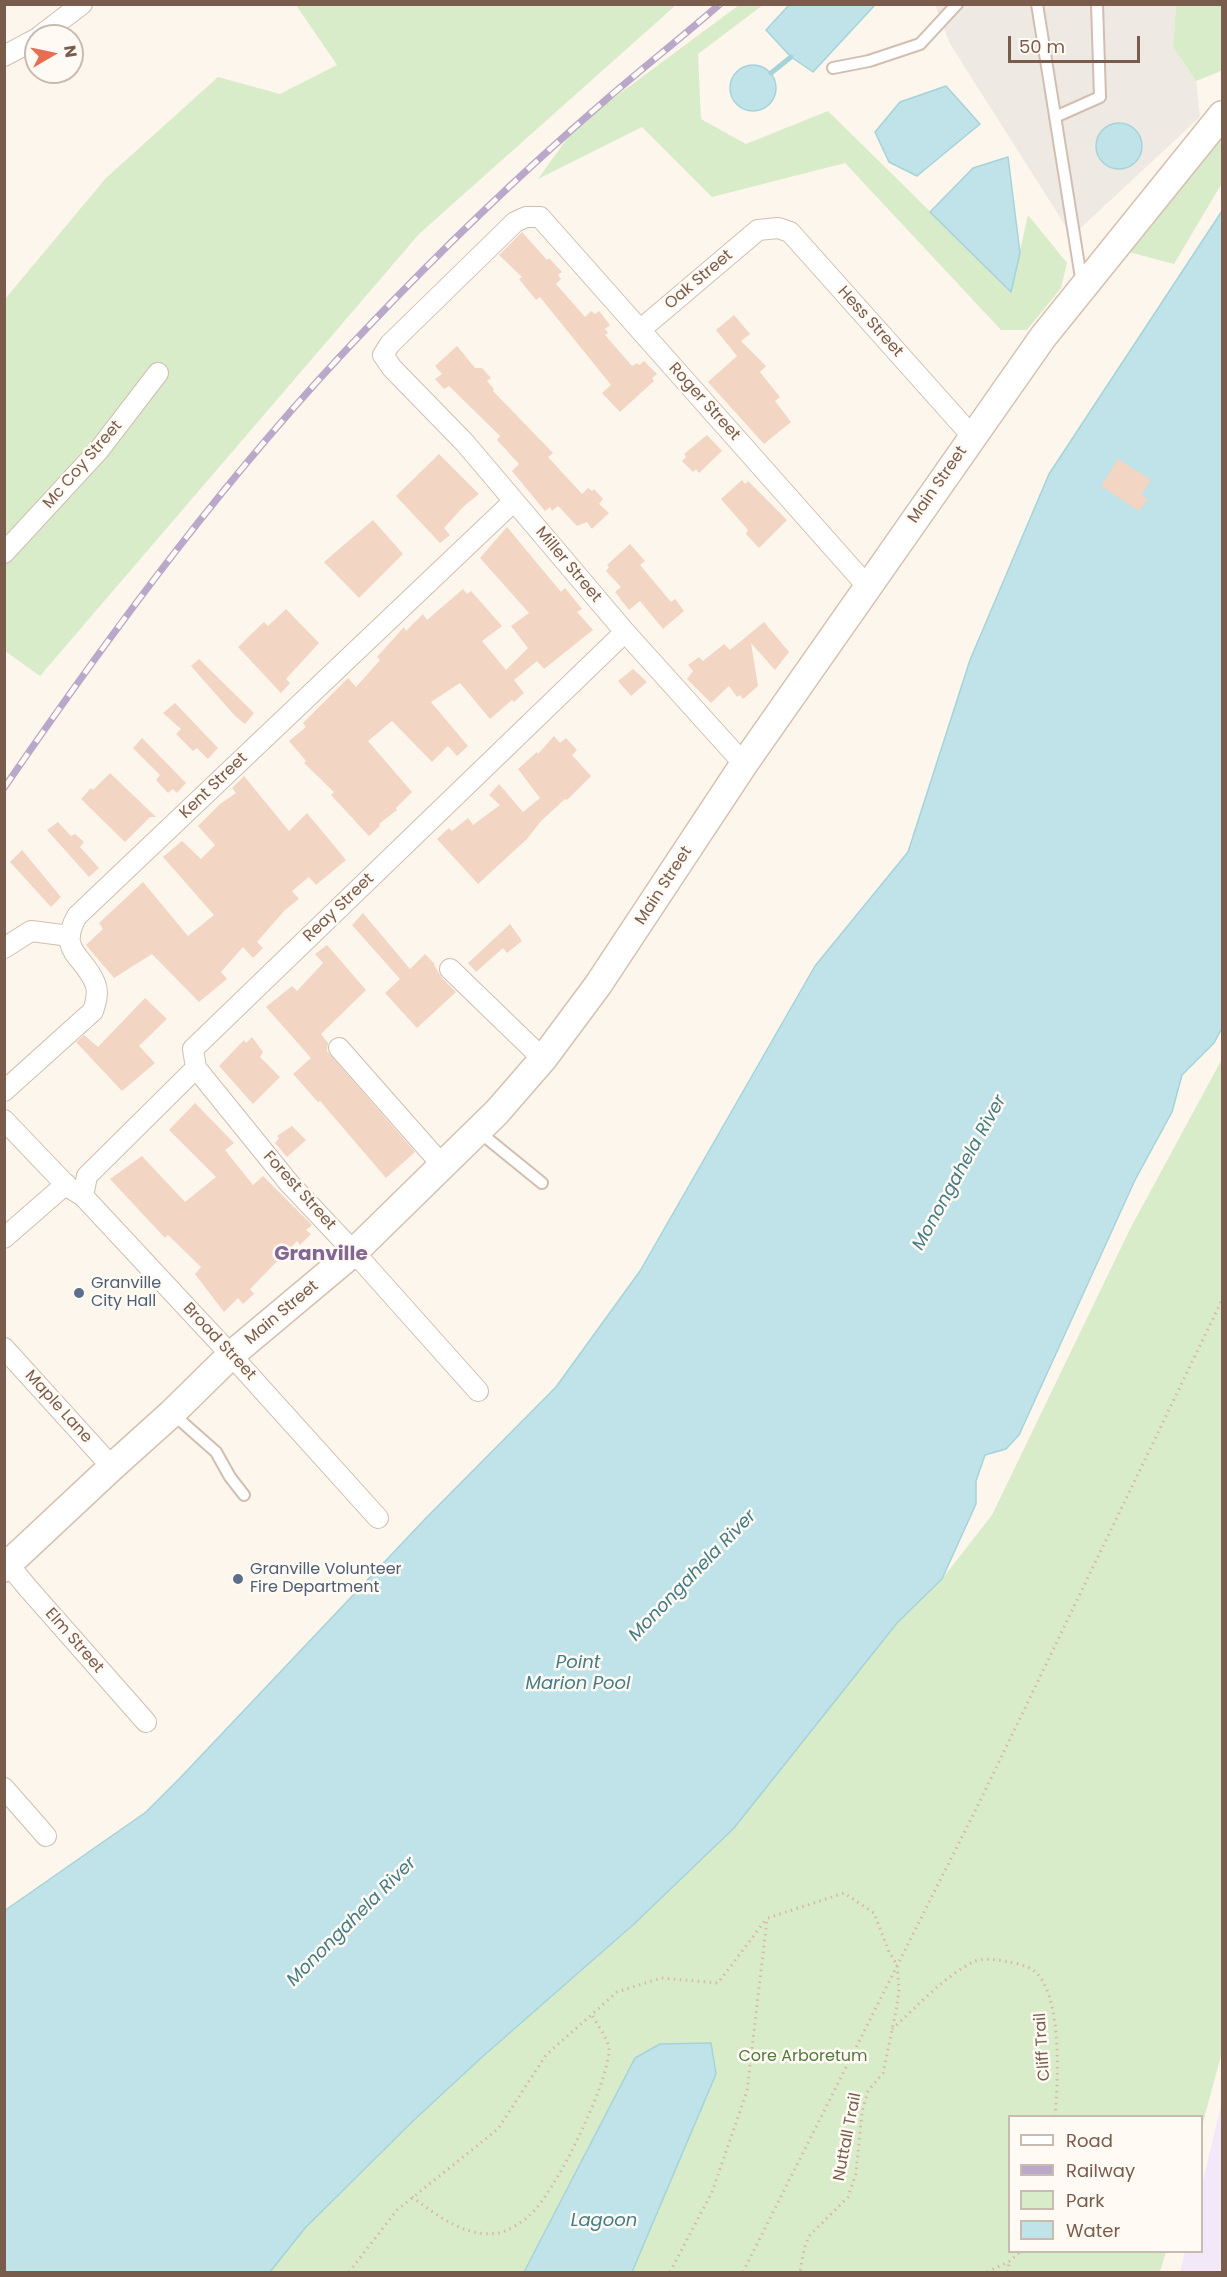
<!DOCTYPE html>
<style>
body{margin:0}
#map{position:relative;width:1227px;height:2277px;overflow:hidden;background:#fdf6ec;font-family:Poppins,sans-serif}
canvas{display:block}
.frame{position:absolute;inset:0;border:6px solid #7a5c4d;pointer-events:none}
.legend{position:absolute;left:1008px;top:2115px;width:195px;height:138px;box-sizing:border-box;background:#fffaf3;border:2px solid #cabbb1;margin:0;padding:8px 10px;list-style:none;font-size:18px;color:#7a5c4d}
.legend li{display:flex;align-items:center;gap:12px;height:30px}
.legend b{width:30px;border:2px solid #cabbb1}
.north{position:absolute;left:24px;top:24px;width:60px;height:60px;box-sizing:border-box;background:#fffaf3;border:2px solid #cabbb1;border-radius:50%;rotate:81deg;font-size:16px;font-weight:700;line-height:24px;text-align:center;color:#7a5c4d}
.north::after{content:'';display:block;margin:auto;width:21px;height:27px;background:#e76f51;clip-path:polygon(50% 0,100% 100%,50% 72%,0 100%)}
.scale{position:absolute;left:1008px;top:36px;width:132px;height:27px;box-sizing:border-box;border:3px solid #7a5c4d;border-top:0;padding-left:8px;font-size:18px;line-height:21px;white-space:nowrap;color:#7a5c4d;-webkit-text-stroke:4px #fffaf3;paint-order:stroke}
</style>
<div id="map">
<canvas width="1227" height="2277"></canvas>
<div class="frame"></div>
<ul class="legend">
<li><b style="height:8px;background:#fff"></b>Road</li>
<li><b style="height:8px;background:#b9a8c9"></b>Railway</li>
<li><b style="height:16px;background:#d8ecc9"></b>Park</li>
<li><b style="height:16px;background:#bfe3e8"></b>Water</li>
</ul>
<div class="north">N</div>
<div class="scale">50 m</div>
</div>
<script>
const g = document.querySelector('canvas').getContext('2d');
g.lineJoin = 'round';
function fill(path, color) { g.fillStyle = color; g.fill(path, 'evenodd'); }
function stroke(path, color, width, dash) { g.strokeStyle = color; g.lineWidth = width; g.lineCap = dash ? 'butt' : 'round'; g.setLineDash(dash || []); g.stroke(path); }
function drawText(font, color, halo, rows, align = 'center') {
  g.font = font + ' Poppins,sans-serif'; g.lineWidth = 5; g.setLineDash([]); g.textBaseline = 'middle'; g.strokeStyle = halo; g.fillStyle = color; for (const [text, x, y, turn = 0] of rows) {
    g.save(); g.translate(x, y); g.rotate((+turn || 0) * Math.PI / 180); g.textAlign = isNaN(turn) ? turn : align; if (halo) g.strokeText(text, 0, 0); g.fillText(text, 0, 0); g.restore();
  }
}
const industrial = new Path2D(`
 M935,5H1176L1173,47L1196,81L1200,117L1072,236L950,44Z`);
const education = new Path2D(`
 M1222,2101V2272H1180L1185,2252H1202V2185Z`);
const green = new Path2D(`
 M296,5H676L419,234L40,676L5,651V299L106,178L218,77L280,94L337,65Z
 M739,5H763L698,54L701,119L746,144L828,111L1011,291L1028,215L1067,263L1061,288L1027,330H1001L845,163L712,197L642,127L538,179L576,126Z
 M1176,5H1222L1221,71L1196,81L1173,47Z
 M1222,112V183L1174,264L1129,252Z
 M1222,1059V2052L1202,2126V2116H1010V2252H1166L1160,2272H270L305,2228L414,2120L481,2058L634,1924L734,1828L897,1623L942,1579L992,1515L1130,1229Z`);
const water = new Path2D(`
 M789,5L790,4L875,5L813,72L791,57L766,30Z
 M730 88a23 23 0 1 1 46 0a23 23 0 1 1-46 0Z
 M946,86L980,124L917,176L889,162L875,132L900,102Z
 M1096 146a23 23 0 1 1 46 0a23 23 0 1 1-46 0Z
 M1008,157L1020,253L1011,292L930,212L973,168Z
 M1222,211V1028L1214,1043L1182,1075L1172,1112L1135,1180L1019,1435L1006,1449L985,1455L976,1481V1504L942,1579L897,1623L734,1828L634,1924L481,2058L414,2120L305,2228L270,2272H5L4,1911L146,1812L180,1778L426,1518L556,1387L640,1271L815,966L908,852L970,660L1049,474Z
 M711,2043L716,2074L632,2272H524L635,2058L660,2044Z`);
const stream = new Path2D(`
 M771,73L791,57`);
const building = new Path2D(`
 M522,232L547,260L549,258L562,272L558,275L561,279L556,284L585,317L591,311L595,314L599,311L610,325L605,329L608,333L605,335L632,366L637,363L639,365L644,361L657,374L652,378L654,381L620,412L602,393L611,385L540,297L536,300L519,279L522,277L499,255Z
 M734,315L750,334L741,341L766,366L760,372L780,397L775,401L791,422L764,444L708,382L737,356L716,330Z
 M457,346L475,368H482L491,378L487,381L494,389L493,391L553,453L548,457L582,494L588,488L592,491L594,489L603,499L599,504L609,513L592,529L587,522L577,526L558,506L552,511L550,507L545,511L512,471L519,464L497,440L500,436L449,386L444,389L435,379L442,374L435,366Z
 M707,435L722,451L699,473L696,469L693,472L682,461L686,457L684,454Z
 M439,454L479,494L464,506L444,528L450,535L440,543L396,496Z
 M1118,459L1151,480L1141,495L1148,499L1139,511L1101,486Z
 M742,480L745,484L748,481L787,520L759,548L746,534L748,530L721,499Z
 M373,520L403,554L359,598L324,562Z
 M507,527L561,592L565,588L582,609L577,612L593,630L544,669L537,661L514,680L524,693L514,702L512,700L490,719L460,683L431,702L468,746L457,756L448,746L432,762L392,721L368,741L412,792L396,808L397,810L379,824L380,826L369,836L331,795L334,792L304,763L306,761L289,741L306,727L303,723L348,678L356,687L380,660L377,657L404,627L406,631L423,614L427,620L463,589L467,594L471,591L502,626L482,641L506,670L528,648L511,626L529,613L480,558Z
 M630,544L645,561L640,565L671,602L675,599L684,611L663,629L640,601L629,610L615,592L621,587L606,571L609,567L607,565Z
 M286,609L319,643L286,679L290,683L281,693L238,647L264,622L268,626Z
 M764,622L789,652L775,670L751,643L758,686L743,699L740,695L737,697L729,686L711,703L687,679L693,671L688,665L699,657L703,661L724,644L730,650Z
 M199,659L254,713L245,724L235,716L191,666Z
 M633,669L647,682L631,696L618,681Z
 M175,703L218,748L208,759L197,748L193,751L176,734L181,729L163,713Z
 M554,736L560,743L566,738L577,750L572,755L591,776L567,800L565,799L541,821L527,839L478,884L437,839L449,828L452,831L468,818L473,825L500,805L489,795L499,784L523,812L540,798L518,769L537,752L538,754Z
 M142,738L186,783L177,793L173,789L168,793L156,780L160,775L133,748Z
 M110,773L156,817H150L125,842L81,799L91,788L93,790Z
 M244,776L289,831L307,813L346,860L316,885L309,877L292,891L299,899L285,910L257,942L263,948L253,958L243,947L221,972L227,979L199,1002L152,954L114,978L86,945L103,929L99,923L143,882L188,936L214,915L163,857L182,841L201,859L215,845L198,826L220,804L236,793L232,788Z
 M58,822L71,836L75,834L84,842L80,847L99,868L89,877L47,830Z
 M22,850L61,897L51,907L10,862Z
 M363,913L410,969L425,954L435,964L434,965L442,978L456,992L417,1028L385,993L400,979L352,925Z
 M510,924L522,941L507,953L503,948L476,972L468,963Z
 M327,945L366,990L321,1034L328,1043L327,1051L415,1152L386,1178L320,1101L318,1102L293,1074L311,1058L266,1007L292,986L297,991L323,963L315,954Z
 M145,998L167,1019L139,1046L155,1063L122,1091L76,1042L84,1035L98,1047Z
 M252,1037L263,1052L260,1057L280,1077L253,1104L219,1066L244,1040L246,1043Z
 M195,1103L234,1143L225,1150L253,1185L263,1176L312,1225L306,1230L311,1234L300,1245L297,1241L250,1289L254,1294L243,1304L238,1298L224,1312L195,1274L201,1267L168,1235L165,1238L110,1179L142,1156L185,1202L216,1177L169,1130Z
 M292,1126L306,1140L287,1157L275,1143L279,1138L277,1136Z`);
const path = new Path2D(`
 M768,1918L844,1893L874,1913L889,1952L897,1965L899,1989L897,2006L883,2073L868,2091L862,2112L856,2173L848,2197L809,2236L804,2249L800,2272
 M892,2029C917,2007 942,1978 973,1962C982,1957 998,1960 1009,1962C1016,1963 1028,1966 1034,1971C1063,1993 1058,2084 1055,2116
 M412,2197C437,2215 465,2238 498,2233C507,2232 524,2221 530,2215C556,2191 607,2086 609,2051C610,2041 597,2024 592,2015
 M349,2272L397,2210L498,2129L546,2055L617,1992L661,1978L718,1983L767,1918
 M670,2272L712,2192L747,2091L767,1920
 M743,2272L981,1799L1222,1300
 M987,2272L1010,2261L1020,2252
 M1007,2272L1010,2261`);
const service = new Path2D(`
 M1037,4L1082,284
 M833,68L869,61L920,44L957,4
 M1055,117L1100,97L1097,4
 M478,1131L542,1183
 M173,1414L216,1452L230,1477L244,1495`);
const minor = new Path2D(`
 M40,36L82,4
 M4,56L36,39
 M640,330L758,230L778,228L790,232L972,436
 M4,553L99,450L158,373
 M744,764L625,632L465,443L392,368L383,355L390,344L515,222L526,217H540L868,587
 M4,948L31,931L70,936
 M450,969L543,1059
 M339,1048L443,1166
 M196,1068L289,1183L354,1252L478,1391
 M4,1091L93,1011C96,1002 99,992 95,983C83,954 57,952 77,916L514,501
 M4,1120L68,1187L83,1196L231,1355L378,1518
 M83,1196L87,1176L196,1068L193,1049L625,632
 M4,1238L66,1184
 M4,1348L112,1467
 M4,1559L27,1587L146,1722
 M4,1788L46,1836`);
const secondary = new Path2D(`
 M4,1568L112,1467L172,1413L231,1355L354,1252L497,1112L543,1059L598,985L744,764L1043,337L1222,115`);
const rail = new Path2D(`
 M4,788C114,628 230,471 365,330C440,251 519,175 601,104C640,70 681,38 720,4`);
const markers = [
 [79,1293,6,"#5c6f8a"],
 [238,1579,6,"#5c6f8a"]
];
const streetNames = [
 ["Oak Street",699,280,-40],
 ["Hess Street",870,322,48],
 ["Roger Street",704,402,48],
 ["Mc Coy Street",83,465,-49],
 ["Main Street",938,485,-55],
 ["Miller Street",568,565,50],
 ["Kent Street",214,786,-44],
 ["Main Street",664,886,-57],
 ["Reay Street",339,908,-44],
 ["Forest Street",299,1191,48],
 ["Main Street",282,1313,-40],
 ["Broad Street",219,1342,47],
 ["Maple Lane",58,1407,48],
 ["Elm Street",74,1641,49],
 ["Cliff Trail",1043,2047,-94],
 ["Nuttall Trail",848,2137,-79]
];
const serviceNames = [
 ["Granville",91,1284],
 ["City Hall",91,1302],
 ["Granville Volunteer",250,1570],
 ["Fire Department",250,1588]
];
const parkNames = [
 ["Core Arboretum",803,2057]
];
const waterNames = [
 ["Monongahela River",960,1173,-61],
 ["Monongahela River",693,1576,-46],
 ["Point",578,1663],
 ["Marion Pool",578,1684],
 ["Monongahela River",352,1922,-45],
 ["Lagoon",604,2221]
];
const quarterNames = [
 ["Granville",321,1255]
];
fill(industrial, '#efe9e4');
fill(education, '#f3e8fa');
fill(green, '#d8ecc9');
fill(water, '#bfe3e8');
stroke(water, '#a5d3da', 1.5);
stroke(stream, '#a5d3da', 5);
fill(building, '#f3d5c3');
stroke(service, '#d1beb0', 14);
stroke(minor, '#d1beb0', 22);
stroke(secondary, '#d6c0b0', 30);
stroke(path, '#d9b8a5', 3, [1.5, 4.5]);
stroke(service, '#fff', 10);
stroke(minor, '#fff', 20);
stroke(secondary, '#fff', 27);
stroke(rail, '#b9a8c9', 7);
stroke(rail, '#fffaf3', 4.5, [14]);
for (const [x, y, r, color] of markers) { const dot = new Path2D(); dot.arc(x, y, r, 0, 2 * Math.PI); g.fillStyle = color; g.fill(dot); stroke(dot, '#fffaf3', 2); }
drawText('16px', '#7a5c4d', '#fffaf3', streetNames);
drawText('16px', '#4e5e75', '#fffaf3', serviceNames, 'left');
drawText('16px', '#537a41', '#fffaf3', parkNames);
drawText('italic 18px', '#437c86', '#fffaf3', waterNames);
drawText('bold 20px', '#846695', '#fffaf3', quarterNames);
</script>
